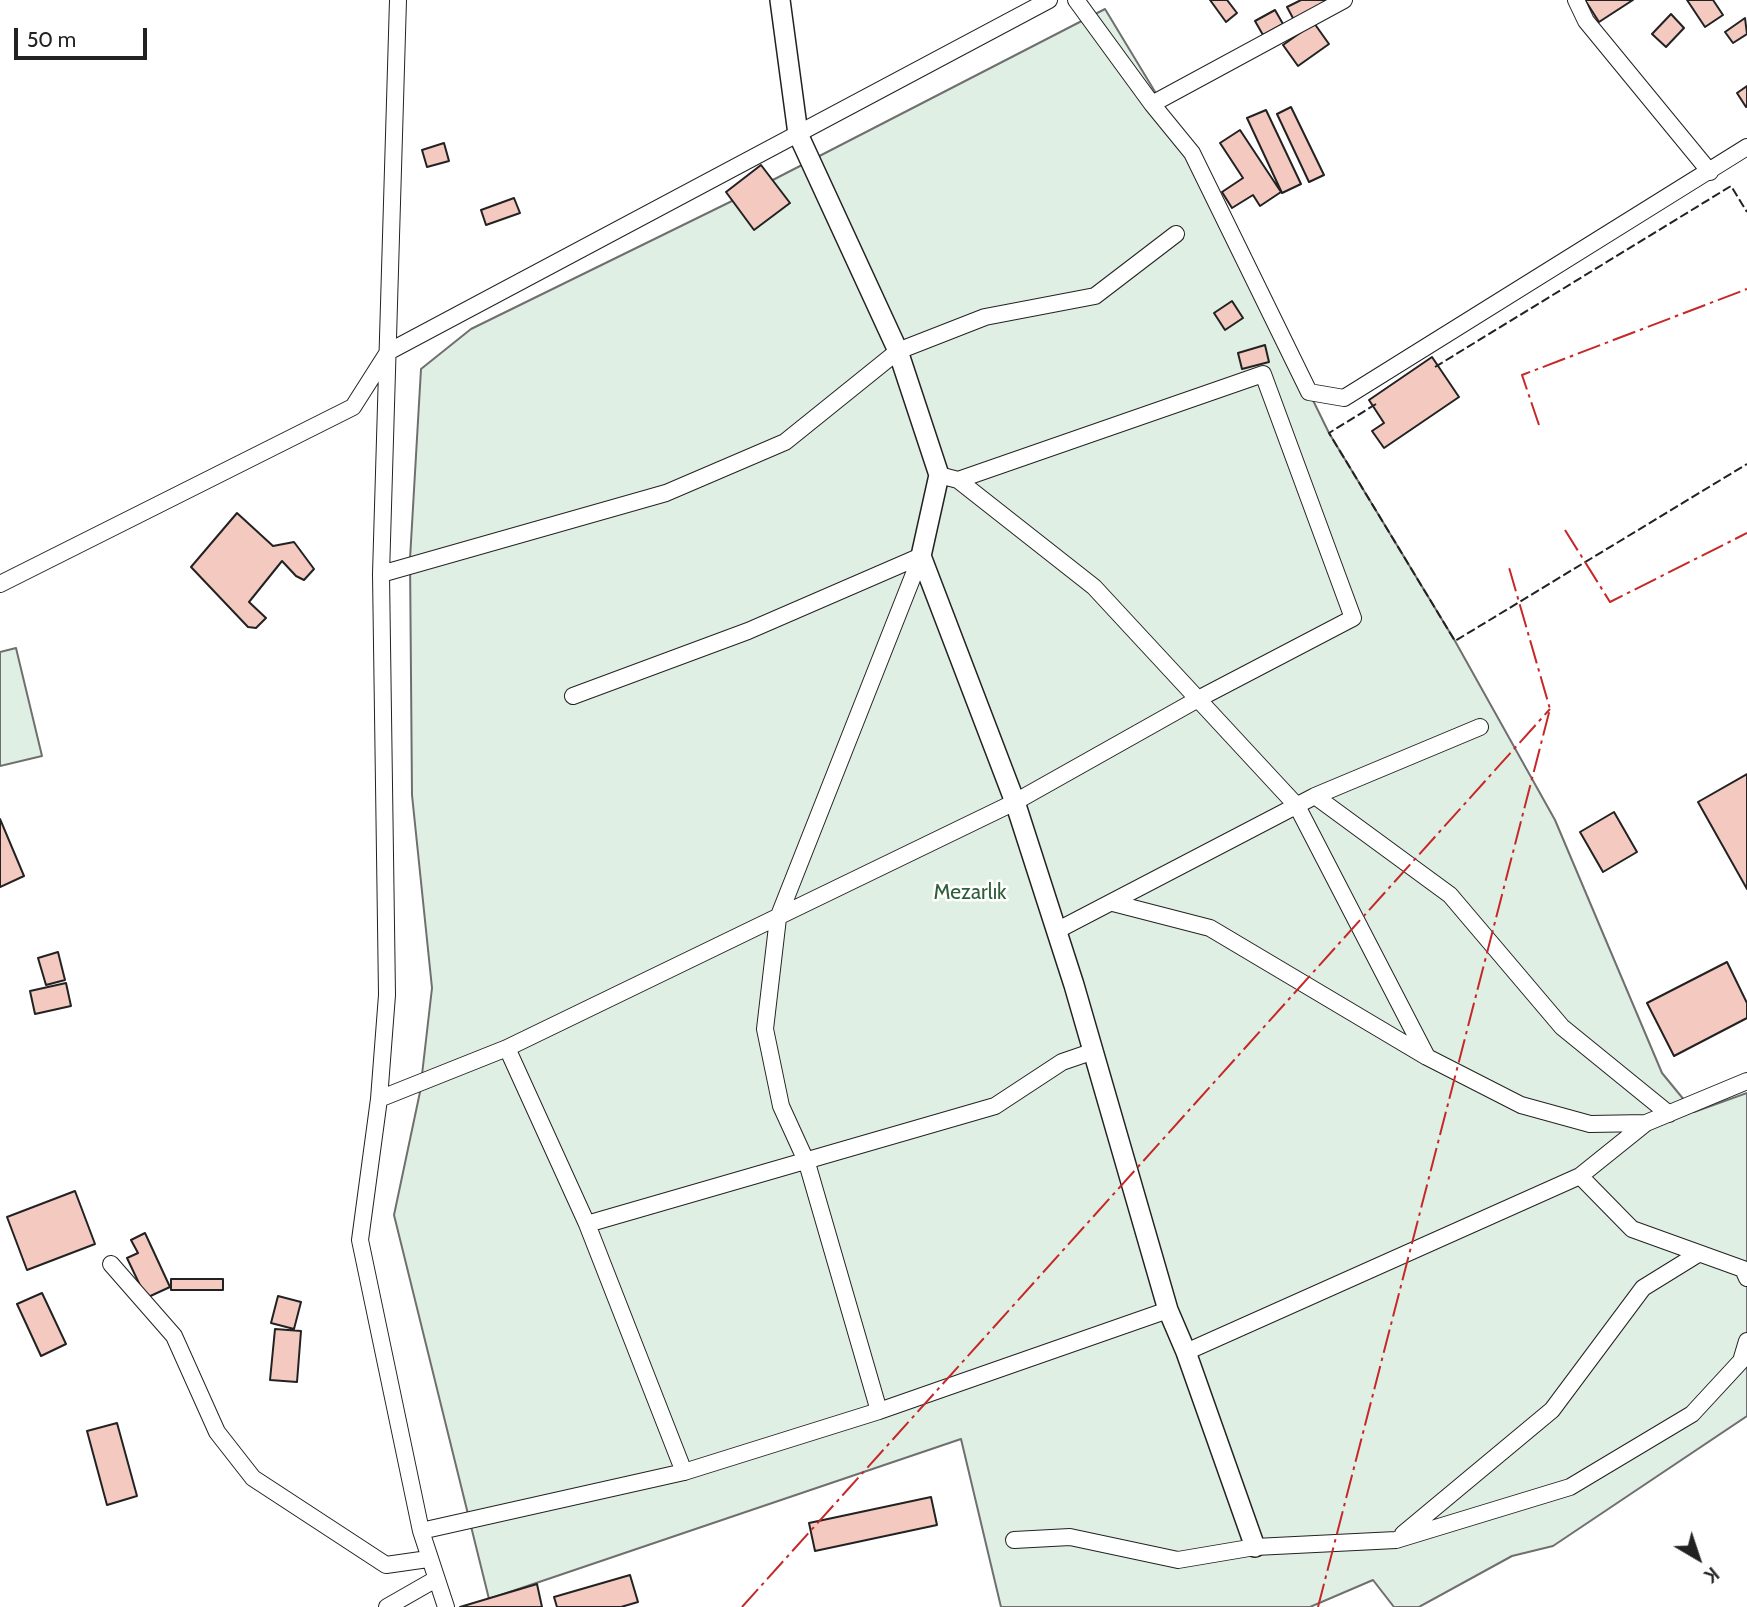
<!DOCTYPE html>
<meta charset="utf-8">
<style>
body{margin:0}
#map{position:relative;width:1747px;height:1607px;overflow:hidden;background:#fff;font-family:Cabin,sans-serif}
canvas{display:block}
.north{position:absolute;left:1663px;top:1523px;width:70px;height:70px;-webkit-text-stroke:5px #fff;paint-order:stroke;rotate:141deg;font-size:19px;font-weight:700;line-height:28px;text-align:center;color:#222}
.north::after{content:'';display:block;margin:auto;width:24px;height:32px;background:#222;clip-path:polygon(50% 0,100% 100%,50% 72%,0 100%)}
.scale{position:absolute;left:14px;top:28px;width:133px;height:32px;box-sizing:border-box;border:4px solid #222;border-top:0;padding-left:9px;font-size:21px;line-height:24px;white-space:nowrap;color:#222;-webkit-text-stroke:5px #fff;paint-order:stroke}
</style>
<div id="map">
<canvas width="1747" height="1607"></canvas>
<div class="north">K</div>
<div class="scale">50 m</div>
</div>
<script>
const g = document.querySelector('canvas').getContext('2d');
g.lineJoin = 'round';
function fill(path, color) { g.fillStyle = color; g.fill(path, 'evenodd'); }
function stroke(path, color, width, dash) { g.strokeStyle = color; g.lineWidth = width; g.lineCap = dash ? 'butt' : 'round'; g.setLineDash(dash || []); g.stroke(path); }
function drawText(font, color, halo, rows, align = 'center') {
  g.font = font + ' Cabin,sans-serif'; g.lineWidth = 5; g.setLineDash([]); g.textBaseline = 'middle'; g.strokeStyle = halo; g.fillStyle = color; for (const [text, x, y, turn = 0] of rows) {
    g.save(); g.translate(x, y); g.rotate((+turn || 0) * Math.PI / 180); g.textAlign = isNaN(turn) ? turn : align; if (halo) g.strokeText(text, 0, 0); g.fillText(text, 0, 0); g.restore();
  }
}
const green = new Path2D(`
 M1105,9L1192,153L1329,433L1455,641L1555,820L1662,1073L1694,1112L1747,1093V1416L1553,1546L1512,1556L1419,1607H1394L1373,1580L1310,1607H1001L961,1439L489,1599L394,1215L420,1092L432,988L412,795L410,559L421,369L471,329L732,201Z
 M16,648L42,756L0,766V652Z`);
const building = new Path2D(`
 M1210,0H1227L1237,13L1226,22Z
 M1301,0H1333L1294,20L1287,7Z
 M1585,0H1633L1599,22Z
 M1687,0H1713L1723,15L1705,27Z
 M1275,10L1283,24L1263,35L1255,21Z
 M1671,14L1684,28L1666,47L1652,34Z
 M1745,18L1747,34L1733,43L1725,32Z
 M1314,23L1329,44L1298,66L1283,45Z
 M1747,86V106L1746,107L1737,93Z
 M1291,107L1324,175L1309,182L1277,114Z
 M1266,110L1301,184L1282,193L1247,118Z
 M1240,130L1281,192L1260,206L1253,195L1232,208L1222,192L1243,178L1220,143Z
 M444,143L449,161L427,167L422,150Z
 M761,165L790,203L754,230L726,192Z
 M514,198L520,213L486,225L481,210Z
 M1232,301L1243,318L1225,330L1214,313Z
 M1265,345L1269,362L1242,369L1238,353Z
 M1432,357L1459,397L1384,448L1372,431L1384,423L1369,400Z
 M237,513L273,546L294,542L314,569L304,580L296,576L282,561L249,602L266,618L256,628L248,627L191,567Z
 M1747,774V889L1698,802Z
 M1614,812L1637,852L1603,872L1580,832Z
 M0,819L24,876L0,887Z
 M58,952L65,980L46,985L38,958Z
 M1727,962L1747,1003V1018L1674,1056L1647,1003Z
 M66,983L71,1006L35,1014L30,991Z
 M75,1191L95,1244L27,1270L7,1217Z
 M145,1233L170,1287L146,1298L127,1258L138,1253L131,1240Z
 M171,1279H223V1290H171Z
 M42,1293L66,1344L41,1356L17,1304Z
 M278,1296L301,1302L294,1329L271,1323Z
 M275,1329L301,1331L297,1382L270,1380Z
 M117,1423L137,1496L107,1505L87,1431Z
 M931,1497L937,1525L815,1551L809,1523Z
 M630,1575L638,1602L621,1607H557L554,1597Z
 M537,1584L542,1607H460Z`);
const minor = new Path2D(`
 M398,0L381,574L387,995L379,1099L360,1240L421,1531L446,1607
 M1076,0L1152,104L1192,153L1309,392L1344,398L1747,147
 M1576,0L1586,21L1710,172
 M1152,104L1344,0
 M958,480L1094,587L1297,806L1427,1057
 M381,574L666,493L785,442L898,351L985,317L1095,296L1176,234
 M0,584L353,407L388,352L1049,0
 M573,696L748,631L921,556
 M1315,796L1450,895L1562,1027L1669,1114
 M1113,903L1210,928L1427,1057L1521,1105L1590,1124L1646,1123L1747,1081
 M1056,931L1315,796L1480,727
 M507,1048L587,1224L684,1472
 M379,1099L507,1048L1015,802L1200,698L1353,618L1263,374L958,480L939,475
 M1580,1176L1632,1229L1743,1269L1747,1278
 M587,1224L995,1106L1062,1062L1094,1051
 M111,1264L174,1336L217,1432L253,1478L386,1565L428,1559
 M1186,1352L1580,1176L1646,1123
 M879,1411L807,1163L781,1106L765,1029L778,918L921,556
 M421,1531L684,1472L879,1411L1168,1310
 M1403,1534L1552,1410L1643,1288L1698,1254
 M1014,1540L1070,1537L1178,1560L1255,1547L1396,1540L1570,1487L1692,1414L1741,1361L1747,1341
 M387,1607L436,1579`);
const tertiary = new Path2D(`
 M780,0L798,134L898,351L939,475L921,556L1015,802L1074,985L1168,1310L1186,1352L1255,1547`);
const fence = new Path2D(`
 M1435,367L1731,186L1747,212
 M1376,404L1329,433L1455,641L1747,464`);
const power = new Path2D(`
 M1539,425L1522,375L1747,289
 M1565,530L1610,602L1747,533
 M742,1607L1550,709
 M1318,1607L1550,709L1508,564`);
const parkNames = [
 ["Mezarlık",970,893]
];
fill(green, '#e0efe3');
stroke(green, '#6f6f6f', 2);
fill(building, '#f3c9c0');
stroke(building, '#222', 2);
stroke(minor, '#222', 18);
stroke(tertiary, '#222', 22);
stroke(minor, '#fff', 16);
stroke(tertiary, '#fff', 19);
stroke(fence, '#222', 2, [9, 3.5]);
stroke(power, '#c62828', 2, [24, 5, 3.5, 5]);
drawText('21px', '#2f5e38', '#fff', parkNames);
</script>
